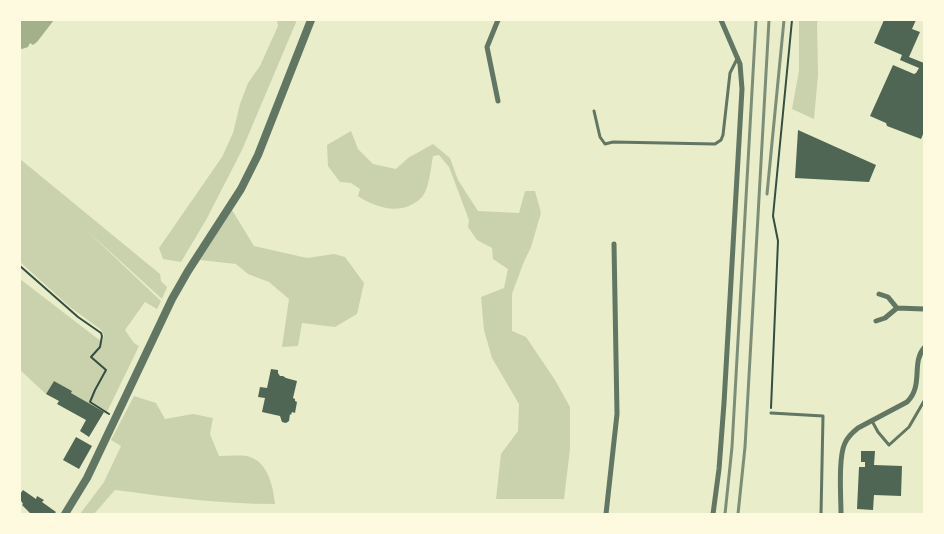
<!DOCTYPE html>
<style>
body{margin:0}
#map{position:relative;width:944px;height:534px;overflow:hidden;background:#e9edc9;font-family:Karla,sans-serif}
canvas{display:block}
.frame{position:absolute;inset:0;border:21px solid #fefae0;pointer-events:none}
</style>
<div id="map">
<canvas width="944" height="534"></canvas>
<div class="frame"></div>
</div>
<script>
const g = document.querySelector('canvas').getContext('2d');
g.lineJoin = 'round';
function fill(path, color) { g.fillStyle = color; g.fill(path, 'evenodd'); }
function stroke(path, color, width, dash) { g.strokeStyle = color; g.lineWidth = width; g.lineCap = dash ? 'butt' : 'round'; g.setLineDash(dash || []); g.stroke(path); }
const green = new Path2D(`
 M277,20H297L242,150L206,220L181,262L163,259L159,248L222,157L233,133L240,104L248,83L260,66L278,26Z
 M799,20H818L817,24L818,75L814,119L792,109L799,71Z
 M351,131L358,149L373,164L396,169L408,158L433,144L450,158L458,180L478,211L519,213L525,191H535L541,213L531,247L523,264L512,294V331L526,337L555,380L570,407V449L564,499H496L501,454L518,431L519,404L492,358L484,330L481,297L504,288L508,269L493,259L492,248L477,240L468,227L469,220L449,167L439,155L433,156C431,167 429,189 422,197C404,216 377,209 358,196L360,189L351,183L340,182L328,166L327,145Z
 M20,159L160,274L161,281L167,287L162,299L84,228L161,301L157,309L145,302L125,330L134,343L139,346L106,414L71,393L72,391L54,381L46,394L20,370V279L102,342L104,335L100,329L70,307L20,262Z
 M232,210L254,246L307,258L334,254L345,257L364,283L357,314L335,327L302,323L298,346L282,347L289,299L269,282L248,274L236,264L200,260Z
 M134,396L156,403L165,419L193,414L213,418L210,434L219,456C228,456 238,455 247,456C268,461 273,486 275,504C221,504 169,497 115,490L94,514H80L104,482L121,446L111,440Z`);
const water = new Path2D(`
 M20,20H54L37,42L33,45L30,43L28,47L22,49L20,48Z`);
const building = new Path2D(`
 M884,20H916L912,29L920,32L909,57L924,63V132L921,139L887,126L886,123L870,116L893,65L914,74L916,73L919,68L900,60L902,55L874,43Z
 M798,130L876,165L869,182L795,178Z
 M271,369L278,370V373L280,376H283L286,378L297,381L293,398L295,399V401L297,402L295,413L292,412L291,415L290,414L289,421L286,423L282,422L280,416L262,412L265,398L258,397L260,387L267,388Z
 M54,381L72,391L71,393L104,412L89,437L80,431L86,420L57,404L59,401L46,394Z
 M76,437L92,446L79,469L63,460Z
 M861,451H875L874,465L902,466L901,496L874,495L873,510L857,509L859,467H865V462H861Z
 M23,490L36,499L37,496L44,500L42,502L56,512L54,514H31L22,505L23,504L20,499V494Z`);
const path = new Path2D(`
 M20,266L78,317L101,333L102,336L100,347L91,357L106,370L95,390L90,402L109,414
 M771,408L778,241L773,216L792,20`);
const service = new Path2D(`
 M594,111L600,137L605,144L613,142L715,144L721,140L723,135L730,73L738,57
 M771,413L823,416L821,514
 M872,421L878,432L889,445L909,427L924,401`);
const minor = new Path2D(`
 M498,20L487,47L498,101
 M879,294L888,297L897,308
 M876,321L885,318L897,308L924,309
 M606,514L617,414L614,244
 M713,514L719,469L724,403L742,89L740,64L721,20
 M841,514C841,497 838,457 845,443C848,436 853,432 858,428L907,402C924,385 911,363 924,348`);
const tertiary = new Path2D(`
 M65,514L87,478L172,299L188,271L241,189L258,155L311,20`);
const rail = new Path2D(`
 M767,194L784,20
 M725,514L732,447L756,20
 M738,514L745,447L769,20`);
fill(green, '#cad2ad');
fill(water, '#a3b18a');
fill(building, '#4f6655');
stroke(path, '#344e41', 2);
stroke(service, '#617663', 3);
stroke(minor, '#617663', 5);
stroke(tertiary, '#617663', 8);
stroke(rail, '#7c8e77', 3);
</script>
